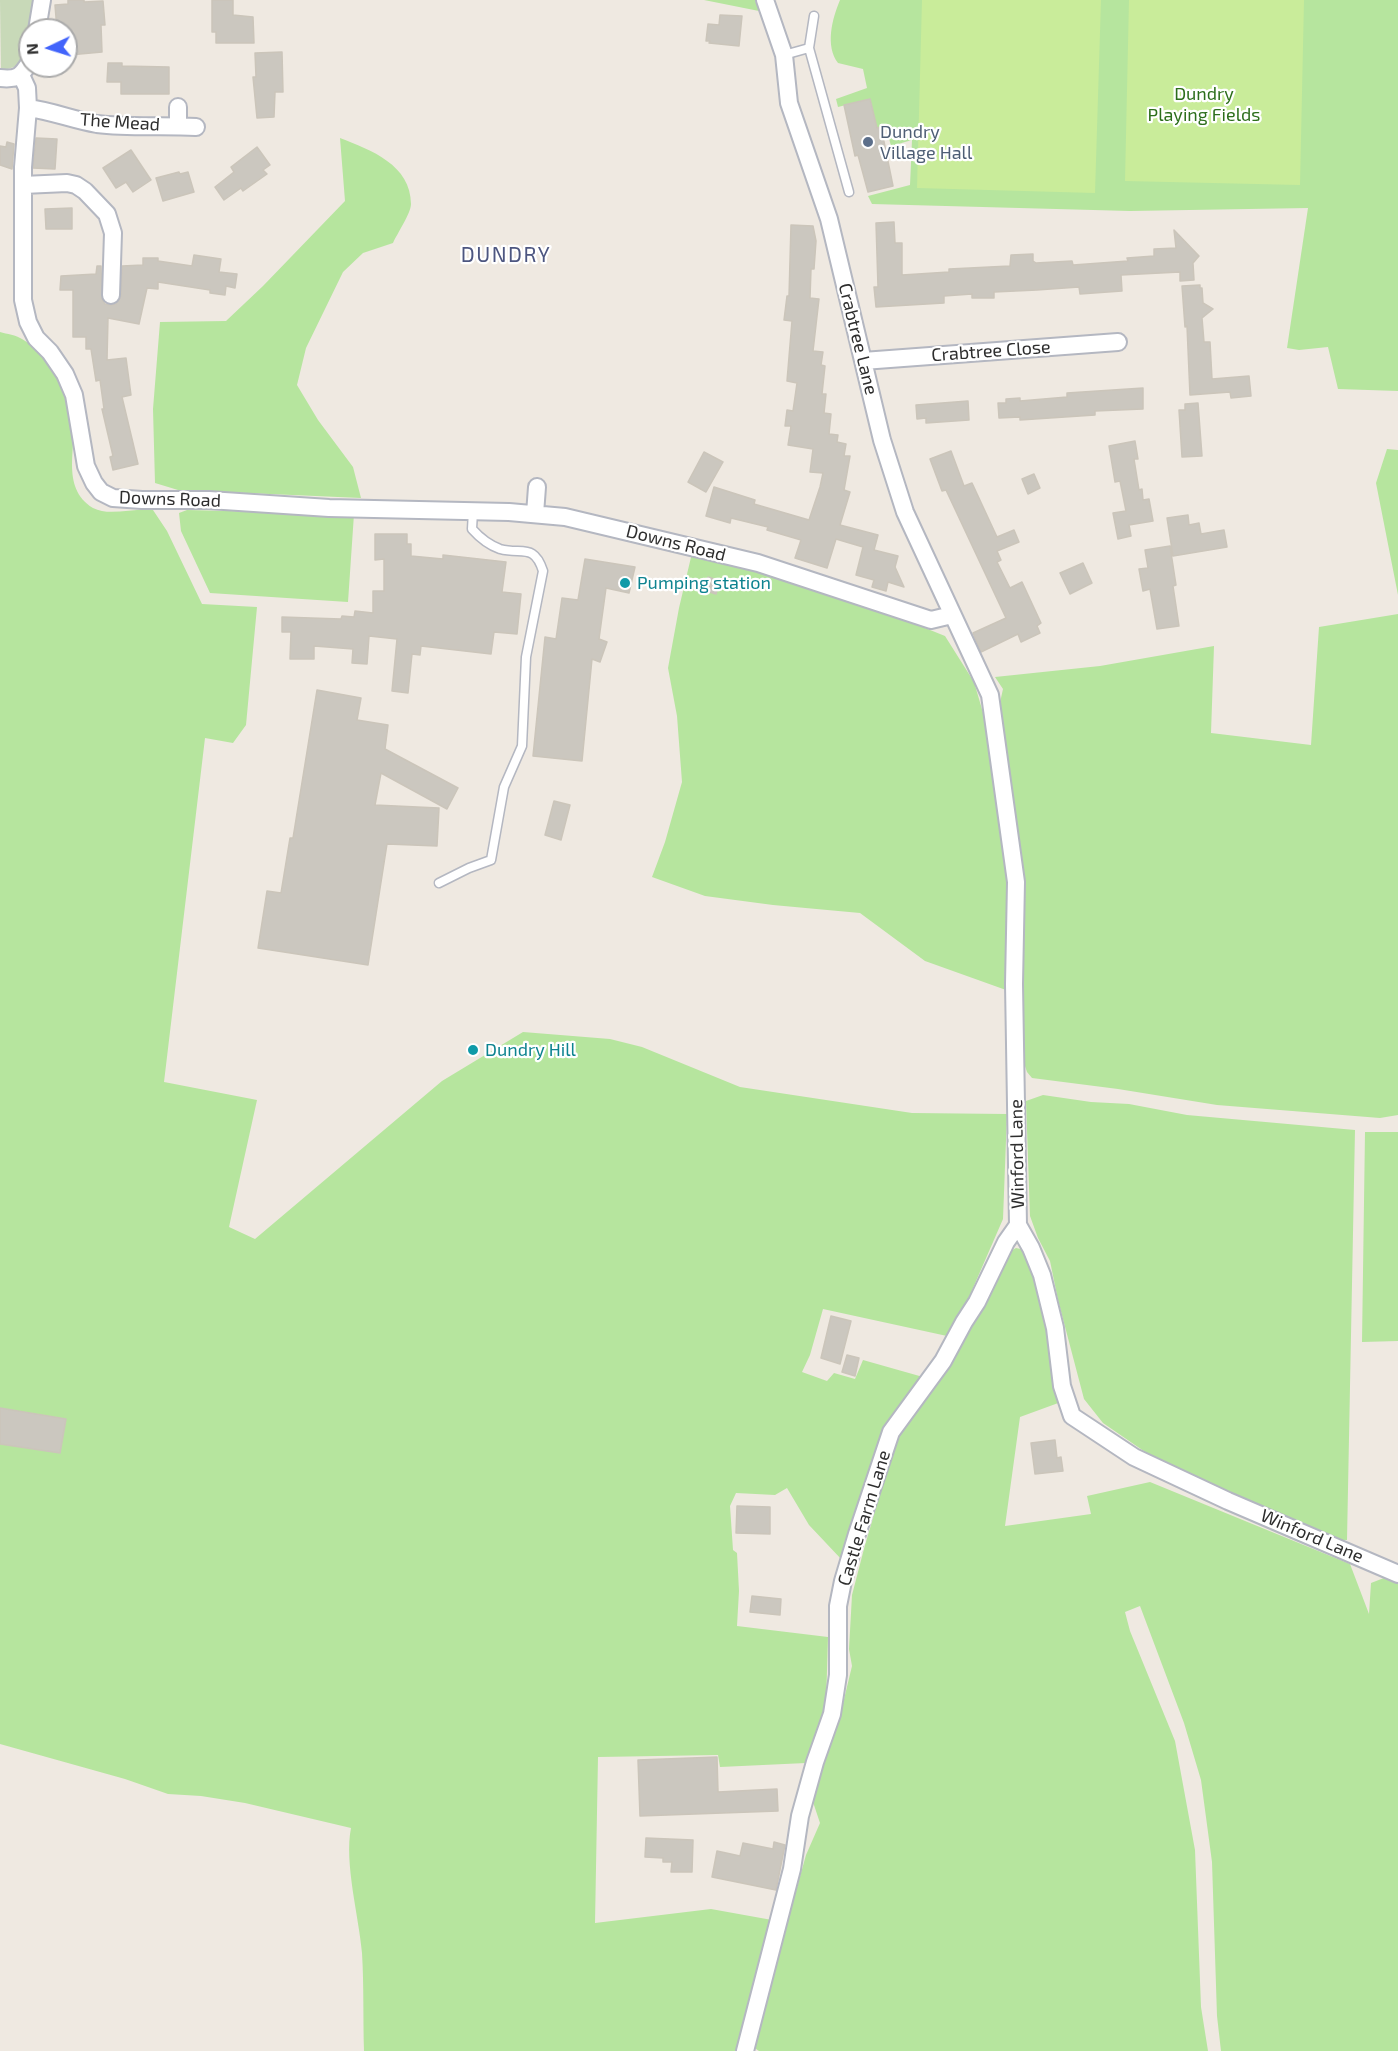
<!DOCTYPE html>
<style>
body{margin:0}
#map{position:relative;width:1398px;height:2051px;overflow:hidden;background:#efe9e1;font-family:"Exo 2",sans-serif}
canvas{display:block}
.north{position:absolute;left:18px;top:18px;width:60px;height:60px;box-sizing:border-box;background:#fff;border:2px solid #ababab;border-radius:50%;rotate:266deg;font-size:16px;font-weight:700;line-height:24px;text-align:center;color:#2e2e2e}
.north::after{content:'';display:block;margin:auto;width:21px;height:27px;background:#4264fb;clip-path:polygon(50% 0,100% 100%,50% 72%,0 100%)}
</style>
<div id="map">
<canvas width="1398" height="2051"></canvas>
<div class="north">N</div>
</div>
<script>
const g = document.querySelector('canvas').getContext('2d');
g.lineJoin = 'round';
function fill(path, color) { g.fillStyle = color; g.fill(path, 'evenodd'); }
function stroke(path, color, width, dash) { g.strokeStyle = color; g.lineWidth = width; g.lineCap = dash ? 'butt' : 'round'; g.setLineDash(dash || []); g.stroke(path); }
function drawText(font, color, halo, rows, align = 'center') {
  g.font = font + ' "Exo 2",sans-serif'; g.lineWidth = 4.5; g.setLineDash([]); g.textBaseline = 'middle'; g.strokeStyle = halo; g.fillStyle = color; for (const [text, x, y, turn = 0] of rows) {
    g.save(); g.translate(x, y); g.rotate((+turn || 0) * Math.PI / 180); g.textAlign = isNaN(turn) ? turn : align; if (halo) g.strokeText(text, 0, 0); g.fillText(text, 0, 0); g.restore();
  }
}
const green = new Path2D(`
 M704,0H755L759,11Z
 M840,0H1398V391L1338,389L1328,347L1299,350L1287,348L1308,208L1130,211L872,204L868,196L910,185L912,140L891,146L886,127L877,128L870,99L838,107L836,99L867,88L863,69L838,63C825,46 832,19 840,0Z
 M340,138C371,150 411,165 411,204C411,213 397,234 393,243L363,253L343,272L306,348L297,385L318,420L353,467L361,498L178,490L155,483L153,409L160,322L226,321L263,286L345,201Z
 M0,332C7,334 16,335 22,339C43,350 68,390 73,414C78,445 59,487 93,508C110,517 135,507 153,510L167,531L202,604L257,607L246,725L233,743L205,738L164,1082L257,1100L229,1227L255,1239L442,1081L523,1032L610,1039L642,1047L740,1087L912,1113L1007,1114L1003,1219L963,1311L947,1336L823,1309L810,1355L802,1372L827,1381L834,1373L855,1379L863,1360L923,1377L891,1416L842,1560L809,1525L787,1488L775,1495L736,1493L730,1506L733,1550L737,1553L739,1591L737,1626L828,1637L826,1704L806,1763L720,1767L718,1755L598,1757L595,1923L711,1909L772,1920L738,2051H364C363,2019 364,1986 362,1953C359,1917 344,1863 351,1828L245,1803L201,1796L168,1794L125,1779L0,1744Z
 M1387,449L1398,450V595L1376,483Z
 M187,510L354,514L348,602L210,593L181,531L179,513Z
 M692,553L868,605L945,636L974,682L984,716L1005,847L1009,884L1006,990L925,961L860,913L773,905L705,896L652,877L665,842L682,782L677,716L668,668L679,608Z
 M1398,614V1115L1380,1118L1217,1105L1118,1089L1032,1078L1027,1072L1023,1060V872L1018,833L999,729V707L1003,689L995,677L1100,666L1214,646L1211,733L1311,745L1319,627Z
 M1043,1095L1091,1102L1129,1104L1187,1115L1355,1130L1347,1540H1339L1210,1485L1151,1456L1103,1423L1084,1399L1058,1300L1050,1261L1038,1238L1030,1216L1026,1101Z
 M1365,1132H1398V1341L1362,1342Z
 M1016,1248L1025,1250L1044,1305L1061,1402L1020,1417L1005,1526L1091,1514L1087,1496L1150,1482L1350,1564L1369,1614L1371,1583L1389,1576L1398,1583V2051H1221L1217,2016L1212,1862L1201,1780L1184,1723L1140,1606L1125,1612L1130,1631L1175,1741L1195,1850L1201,2007L1208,2051H759L756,2049V2034L806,1855L820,1823L813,1802L823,1761L839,1720L852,1666L849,1649L852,1595L865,1545L898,1434L955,1354L976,1318L1009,1252Z`);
const cemetery = new Path2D(`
 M0,0H34L25,60L14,67L1,71Z`);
const pitch = new Path2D(`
 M922,0H1101L1095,193L917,188Z
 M1129,0H1304L1300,185L1125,181Z`);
const building = new Path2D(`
 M68,0H84V2L103,1L105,25H101L102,52L69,55L66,30H57L55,5L68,4Z
 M212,0H233V15L253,17L254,43H216V32H212Z
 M720,15L742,16L739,46L709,43L710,41H706L708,24L719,25Z
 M282,52L283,92H275L274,117L257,118L253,77H256L255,53Z
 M108,63H122V66L169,67V94H121V82H107Z
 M870,99L877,128L881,127L893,186L868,192L858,155L855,156L844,105Z
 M36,138L57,139L55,169L33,168Z
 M7,142L14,144L12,169L0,165V146L6,147Z
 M257,147L270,165L263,170L267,174L243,191L241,188L224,200L215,187L234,172L231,167Z
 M131,150L151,180L133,192L126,182L116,188L103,168Z
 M179,172L180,174L188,172L194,192L163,201L156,178Z
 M72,208V229H46L45,209Z
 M894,222L895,243H902V275L949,272V269L1010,266L1011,255L1033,254V261L1036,263L1072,261L1073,265L1128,261L1127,258L1154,256V249L1176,248L1174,230L1199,256L1193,263L1194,280L1180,281V272L1121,275L1122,291L1080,294L1079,287L1037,290L994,292V298H972V294L944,296V303L876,307L874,287H878L876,223Z
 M791,225L813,226L816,241L814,269H811L810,298L819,299L813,351L823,352L821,365L825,366L822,394H826L824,413L831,414L829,434L838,435L837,442L846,444L844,456H850L844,490L850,492L840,525L878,535L874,550L898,556L895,567L904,587L888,582L886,591L872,587L874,580L856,575L863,547L836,539L827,568L795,558L801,540L767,530L768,527L731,518L730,523L706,516L714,487L755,500L754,504L809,520L820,487L823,473L810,472L813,449L788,445L791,426H785L787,410L793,411L797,383L787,381L792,321L784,320L787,296H789Z
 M194,255L221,259L219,272L237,274L235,288L226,286L225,295L210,293V290L158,282V289L147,288L139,324L108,318L107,360L126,358L131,395L122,397L138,464L113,470L110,457L113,456L102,409H104L100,380L96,381L91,349H86V337H73V290H60L61,276L96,274L97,266H101L102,299L105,304L111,305L116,304L121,296L122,266L143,265V258H158V261L192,266Z
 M1200,285V288H1202L1203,303L1213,309L1202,318L1204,342H1210L1212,379L1249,376L1251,396L1231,398L1230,392L1190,395L1187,326L1185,327L1182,286Z
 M1143,388V409L1095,411V415L1020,420V417L999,418L998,403H1006V399L1020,398V401L1067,397V393Z
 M968,401L969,420L926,423V418L917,419L916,405Z
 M1198,403L1202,456L1182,457L1179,410H1185V404Z
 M1135,441L1138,459H1134L1139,490L1142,489L1143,500L1149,499L1153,521L1129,525L1131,536L1118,539L1113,513L1126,511L1120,481L1115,482L1109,446Z
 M951,451L964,486L972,483L997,537L1014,530L1019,542L997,551L1001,560L997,562L1010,588L1022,582L1041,623L1037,626L1040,633L1021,642L1018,634L981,652L973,633L1006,618L946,490L942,491L930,459Z
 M704,452L723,462L706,492L688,482Z
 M1034,474L1040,488L1028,494L1022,479Z
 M1188,515L1189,525L1199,523L1201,534L1224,530L1227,547L1173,556L1167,518Z
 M375,534H407V544H411V556L443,559V555L506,562L502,592L521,594L517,634L494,632L491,654L421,646L420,655L412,654L408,693L392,691L397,639L369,636L367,664L352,663L353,649L314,646V659H290L291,632H282V617L341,619L342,616L354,617L355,611L373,613V591H384V559L375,560Z
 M1170,546L1176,585L1173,586L1179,626L1157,629L1150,589L1143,591L1139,569L1148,568L1145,550Z
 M585,559L635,567L629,593L606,588L599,639L607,642L600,662L592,659L582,761L533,756L545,637L556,639L562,598L578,600Z
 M1083,563L1092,583L1070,594L1060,573Z
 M708,577L720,581L716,594L703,590Z
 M317,690L361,698L357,720L388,725L385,749L458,788L447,809L381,773L375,805L439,808L437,846L387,844L368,965L258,948L267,891L281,893L290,838H293Z
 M554,801L570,805L561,840L545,835Z
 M831,1316L851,1321L840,1364L821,1358Z
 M847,1355L859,1358L855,1376L842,1372Z
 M0,1408L66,1419L60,1453L0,1444Z
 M1055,1440L1057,1458L1061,1457L1063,1471L1035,1474L1031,1443Z
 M737,1506L770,1507V1534L736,1533Z
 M752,1596L781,1599L780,1615L750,1612Z
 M717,1757L718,1792L777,1789L778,1811L640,1816L638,1760Z
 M646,1838L693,1840L692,1872H671L672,1862H663V1858L645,1857Z
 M774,1842L785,1845L776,1890L712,1877L717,1851L740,1856L743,1843L773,1849Z`);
const service = new Path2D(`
 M809,48L814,16
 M784,55L809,48L849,192
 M439,883L469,868L491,860L504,787L522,746L526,657L543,571C534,543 522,555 500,549C489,545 480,538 472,529L473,511`);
const minor = new Path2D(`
 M765,0L784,55L789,103L829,219L882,440L905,512L990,695L1016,882L1014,984L1018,1225L1031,1248L1042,1275L1055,1328L1062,1386L1072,1416L1134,1457L1228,1501L1398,1574
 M37,30L42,0
 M21,75L27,88L28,108L23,167V300L28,322L36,338L50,352L65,374L74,395L86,466L94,483L101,492L113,498L142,500H209L329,508L509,512L565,517L758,563L931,620L952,615
 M0,78C18,80 21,76 30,62
 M28,108C52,111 73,120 97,124C130,128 164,125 196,127
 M178,126V107
 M23,185L67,183L76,185L85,191L107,214L113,233L111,295
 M863,361L1118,342
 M535,514L537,487
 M745,2051L792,1869L800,1816L815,1762L832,1714L838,1675V1606L843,1581L857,1534L891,1432L943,1361L964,1322L977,1302L1006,1242L1018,1225`);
const markers = [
 [868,142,6,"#5c6f8a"],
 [625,583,6,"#0f9aa8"],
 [473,1050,6,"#0f9aa8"]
];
const parkNames = [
 ["Dundry",1204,94],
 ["Playing Fields",1204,115]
];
const streetNames = [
 ["The Mead",120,122,4],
 ["Crabtree Lane",858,339,76],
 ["Crabtree Close",991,351,-4],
 ["Downs Road",170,499,2],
 ["Downs Road",676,543,14],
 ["Winford Lane",1017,1154,-91],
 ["Castle Farm Lane",864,1518,-73],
 ["Winford Lane",1312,1536,23]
];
const serviceNames = [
 ["Dundry",880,132],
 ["Village Hall",880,153]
];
const cultureNames = [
 ["Pumping station",637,583],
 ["Dundry Hill",485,1050]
];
const quarterNames = [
 ["DUNDRY",506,255]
];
fill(green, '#b6e59e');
fill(cemetery, '#c8d9b8');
fill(pitch, '#c9ec9a');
fill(building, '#cbc7bf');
stroke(building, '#cbc5ba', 1.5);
stroke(service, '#b4b7c1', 11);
stroke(minor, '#b4b7c1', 20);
stroke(service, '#fff', 8);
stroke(minor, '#fff', 16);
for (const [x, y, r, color] of markers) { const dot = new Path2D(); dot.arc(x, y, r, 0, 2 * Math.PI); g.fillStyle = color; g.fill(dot); stroke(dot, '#fff', 2); }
drawText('18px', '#2c6e1b', '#fff', parkNames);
drawText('18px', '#2e2e2e', '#fff', streetNames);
drawText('18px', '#4e5e75', '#fff', serviceNames, 'left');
drawText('18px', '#0d838f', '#fff', cultureNames, 'left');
g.letterSpacing = '1.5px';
drawText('21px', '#4d5680', '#fff', quarterNames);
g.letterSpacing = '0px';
</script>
